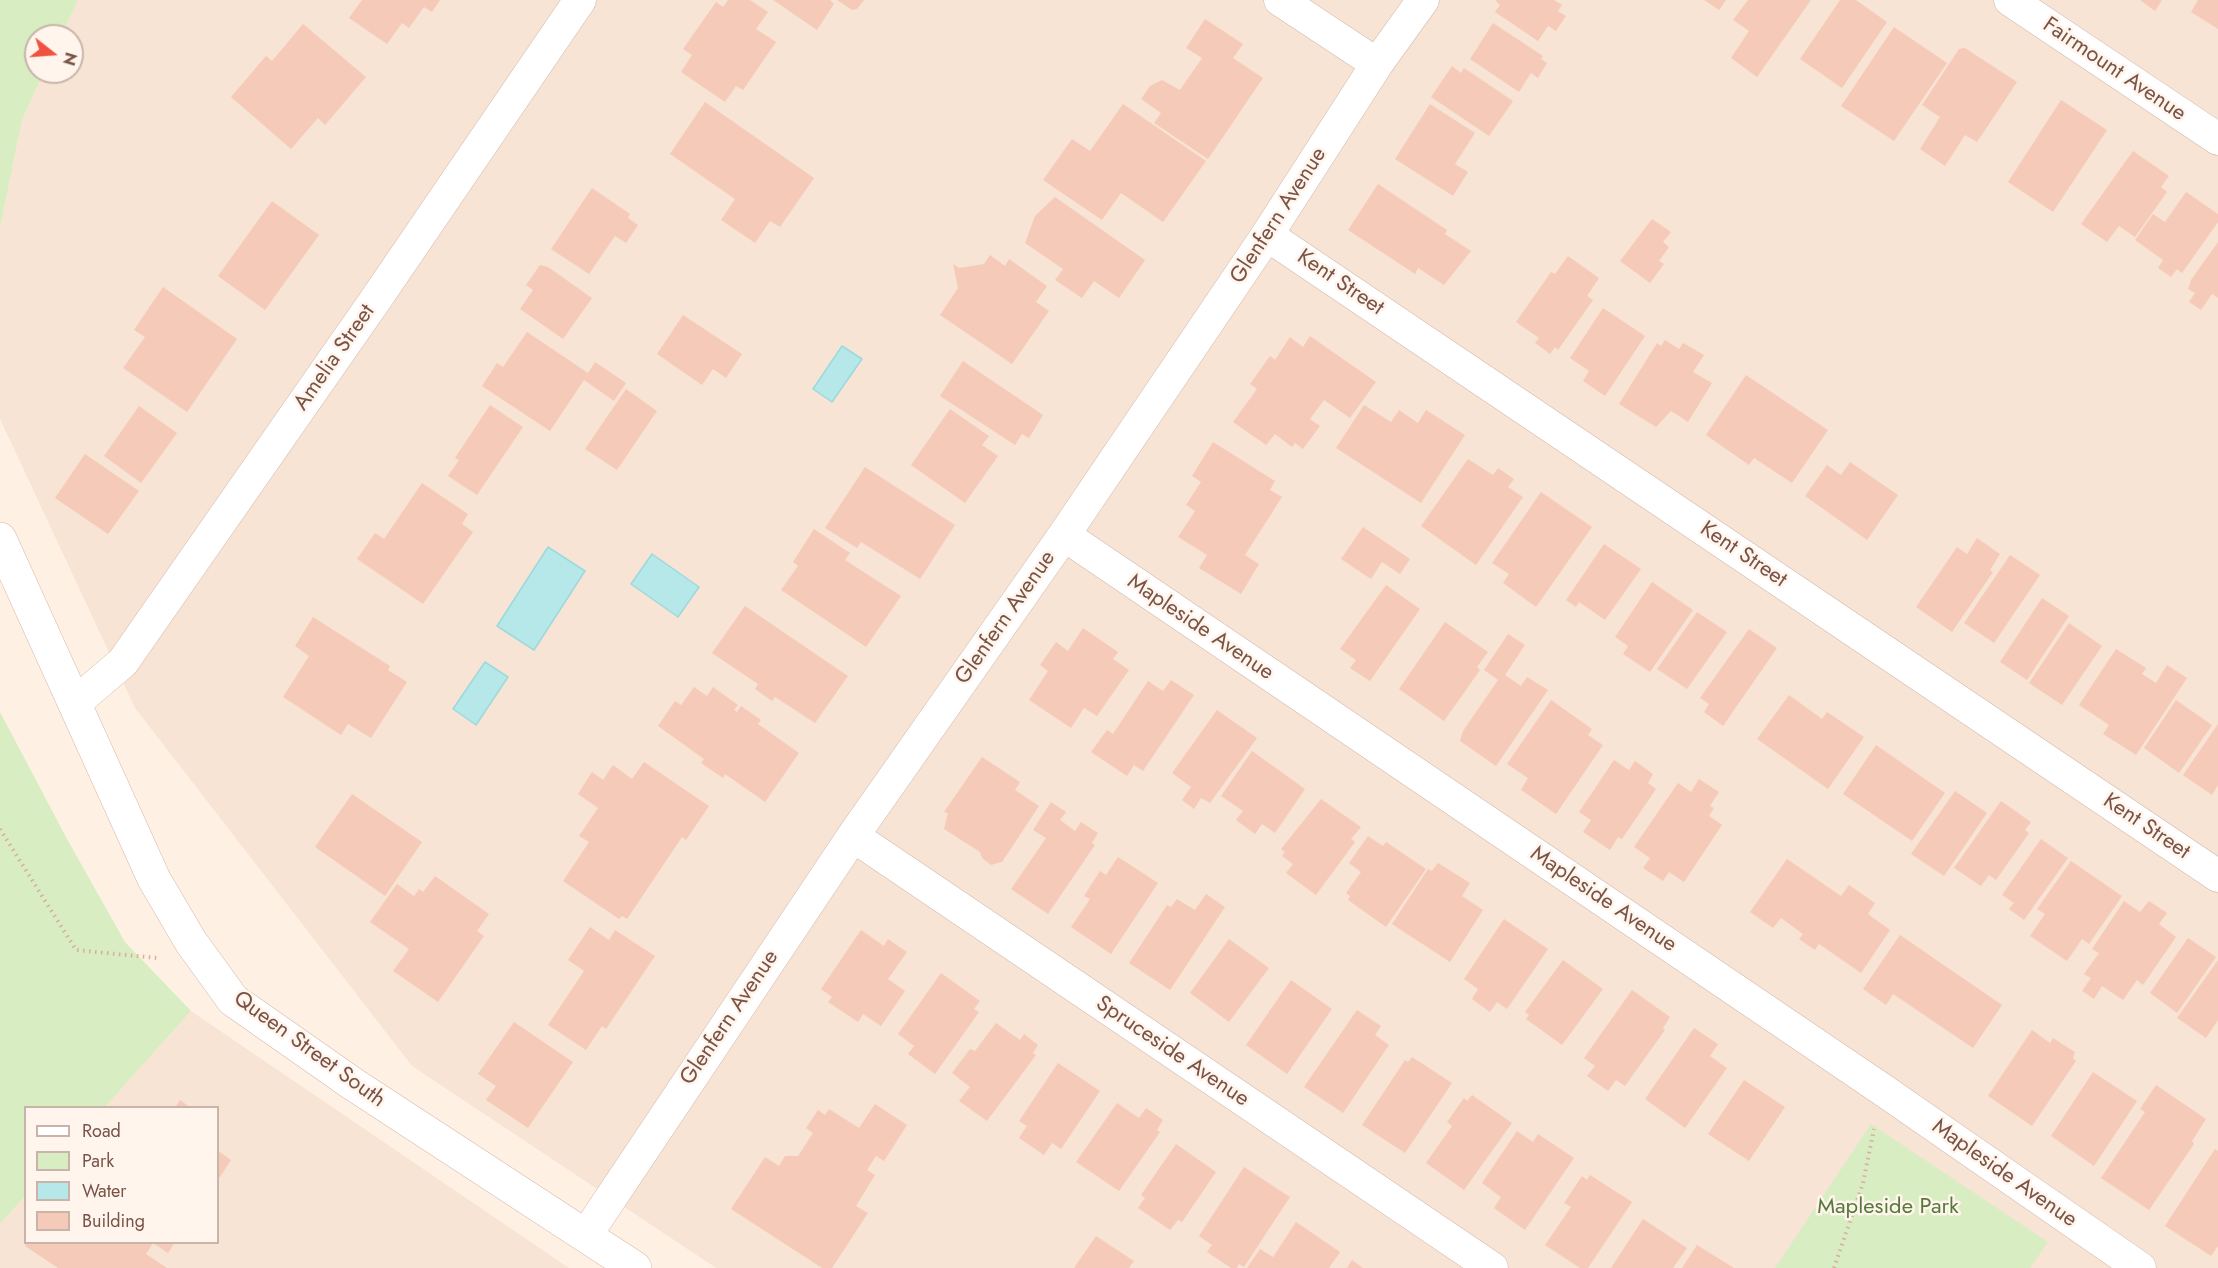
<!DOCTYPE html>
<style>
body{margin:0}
#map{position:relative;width:2218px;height:1268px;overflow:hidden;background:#fef1e4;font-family:Jost,sans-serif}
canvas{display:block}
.legend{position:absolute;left:24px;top:1106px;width:195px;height:138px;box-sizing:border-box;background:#fff5ec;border:2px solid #c9b4aa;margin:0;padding:8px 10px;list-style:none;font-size:18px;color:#795347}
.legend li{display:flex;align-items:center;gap:12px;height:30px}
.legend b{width:30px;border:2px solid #c9b4aa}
.north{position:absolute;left:24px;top:24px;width:60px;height:60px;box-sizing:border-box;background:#fff5ec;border:2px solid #c9b4aa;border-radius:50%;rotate:107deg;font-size:16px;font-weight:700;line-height:24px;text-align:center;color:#795347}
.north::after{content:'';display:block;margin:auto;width:21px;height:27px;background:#f1523f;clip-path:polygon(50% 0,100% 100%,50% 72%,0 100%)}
</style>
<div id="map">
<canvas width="2218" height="1268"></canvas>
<ul class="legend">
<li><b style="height:8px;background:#fff"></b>Road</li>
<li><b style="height:16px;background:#d8edc1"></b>Park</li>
<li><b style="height:16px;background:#b6e8e9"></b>Water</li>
<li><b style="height:16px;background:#f6cab9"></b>Building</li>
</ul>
<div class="north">N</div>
</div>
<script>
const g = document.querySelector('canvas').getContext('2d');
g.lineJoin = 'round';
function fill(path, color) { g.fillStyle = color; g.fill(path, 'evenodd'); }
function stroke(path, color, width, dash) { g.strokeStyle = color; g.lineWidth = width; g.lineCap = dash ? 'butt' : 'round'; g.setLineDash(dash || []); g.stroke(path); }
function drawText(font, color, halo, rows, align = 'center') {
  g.font = font + ' Jost,sans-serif'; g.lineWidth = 5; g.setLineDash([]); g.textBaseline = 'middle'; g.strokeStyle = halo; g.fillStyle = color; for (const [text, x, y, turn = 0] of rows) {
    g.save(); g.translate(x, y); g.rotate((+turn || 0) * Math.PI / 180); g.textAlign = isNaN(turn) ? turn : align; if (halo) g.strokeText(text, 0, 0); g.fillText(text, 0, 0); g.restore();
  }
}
const residential = new Path2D(`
 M78,0H2218V1268H716L412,1066L135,708L0,419V229L22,120L44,72H72V36H61Z
 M191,1011L569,1268H0V1224L25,1196L26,1242H218V1108L105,1107Z`);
const green = new Path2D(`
 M0,0H78L61,36H36V72H44L22,120L0,229Z
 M0,712L67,839L125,942L191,1011L105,1107L26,1108L25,1196L0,1224Z
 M1871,1124L2048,1242L2030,1268H1775Z`);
const water = new Path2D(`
 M842,346L862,359L832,402L813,389Z
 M548,547L585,571L534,650L497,626Z
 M652,554L699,587L678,617L631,584Z
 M485,662L508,677L476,725L453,709Z`);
const building = new Path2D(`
 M362,0H440L432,12L424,7L409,28L402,23L387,44L349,18Z
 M728,0H750L768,12L756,29L776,42L743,90L736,86L725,102L681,72L692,55L683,49L716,2L723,7Z
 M773,0H830L834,4L817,30Z
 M837,0H864L857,9L852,10Z
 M1495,0H1554L1562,5L1558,11L1566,16L1556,31L1548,26L1538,41L1495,12L1500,5Z
 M1704,0H1726L1719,10Z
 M1748,0H1811L1757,77L1731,58L1749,31L1733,20Z
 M1840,0H1856L1887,22L1842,88L1800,59Z
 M2140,0H2162L2155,11Z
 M2198,0H2218V29L2191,12Z
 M1205,19L1243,44L1233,58L1263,78L1208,159L1154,123L1161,113L1141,99L1150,86L1162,80L1180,90L1202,58L1186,48Z
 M1493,23L1543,56L1541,59L1547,63L1538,78L1531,73L1519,92L1470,59Z
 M303,24L366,77L325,125L318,118L291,149L231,97L266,56L272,61Z
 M1894,27L1947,63L1894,141L1841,106Z
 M1965,48L2017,82L1977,142L1965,135L1945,166L1920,149L1940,117L1922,105L1959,49Z
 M1452,66L1461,73L1464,68L1513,101L1489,136L1431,97Z
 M2061,100L2107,130L2053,212L2008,182Z
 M705,102L814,178L780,227L770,221L755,243L721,220L735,199L670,154Z
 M1123,104L1206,161L1163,222L1121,193L1102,220L1043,180L1072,139L1090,151Z
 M1430,104L1475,133L1455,164L1468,172L1453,196L1395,159Z
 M2133,151L2169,176L2161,187L2167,192L2135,237L2119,226L2107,242L2081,224Z
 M1378,184L1447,230L1445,234L1471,251L1444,285L1418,268L1415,274L1348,230Z
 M592,188L630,214L628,218L638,225L626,243L615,236L589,274L551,249Z
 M2186,192L2218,214V222L2182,273L2177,269L2171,277L2158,268L2163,260L2135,240L2153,214L2165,222Z
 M1055,197L1145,260L1119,298L1094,281L1082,298L1055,280L1063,269L1025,243L1035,216Z
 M272,201L319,235L265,310L218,276Z
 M1652,219L1671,232L1663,242L1669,247L1659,261L1664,264L1650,283L1620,261Z
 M2218,242V298L2212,294L2201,310L2189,302L2195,293L2188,289L2191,280Z
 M990,255L1005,266L1009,259L1047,286L1036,302L1049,311L1012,364L940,315L958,288L953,264L959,268L984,264Z
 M1568,256L1599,278L1587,296L1593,300L1558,350L1555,347L1550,354L1535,343L1539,338L1516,322L1551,272L1555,274Z
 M540,265L548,267L592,298L563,339L520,309L533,290L526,285Z
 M163,287L237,339L187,412L123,368L145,337L134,330Z
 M1603,308L1645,336L1605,396L1583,381L1589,371L1570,358Z
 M683,315L742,354L726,378L713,369L702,385L657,354Z
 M527,332L588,373L595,362L626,383L614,401L584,380L550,431L482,386L497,363L503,367Z
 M1310,336L1376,382L1350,418L1324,400L1310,419L1320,426L1303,449L1295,443L1292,447L1275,434L1266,445L1233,422L1257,389L1250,384L1270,356L1275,360L1290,337L1303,347Z
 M1665,340L1679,349L1683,343L1704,355L1693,372L1712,383L1688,422L1671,411L1656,427L1619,404L1657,343L1661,346Z
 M963,361L1043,415L1029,438L1022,434L1015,445L940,396Z
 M1746,375L1828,430L1792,483L1754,458L1749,465L1706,435Z
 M626,389L657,411L617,470L585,449Z
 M490,405L523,427L477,495L448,476L459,460L455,458Z
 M1364,405L1391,422L1399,410L1418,423L1426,410L1465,435L1421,503L1336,448Z
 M139,406L177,433L141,483L104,456Z
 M950,409L989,436L982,445L998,456L965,503L911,465Z
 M1213,442L1275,481L1270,490L1282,497L1245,555L1259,564L1241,594L1199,568L1207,555L1178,537L1195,511L1186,505L1201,482L1192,476Z
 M85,454L139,491L108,534L55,498Z
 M1468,459L1493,475L1498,468L1514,479L1508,487L1523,497L1476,565L1421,526Z
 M1850,462L1898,495L1867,540L1805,496L1827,465L1841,475Z
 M865,467L955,525L920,579L861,542L857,548L825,528Z
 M422,483L468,514L462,524L473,532L423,604L357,559L375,533L384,539Z
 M1541,492L1592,527L1536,607L1503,583L1509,574L1492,563Z
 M1363,527L1410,559L1400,574L1382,562L1371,579L1341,559Z
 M814,529L850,553L845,560L901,596L866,647L781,590L798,566L793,562Z
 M1977,538L2000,554L1990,570L1993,572L1952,632L1916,607L1957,547L1967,554Z
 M1604,544L1641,569L1605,620L1579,602L1576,607L1566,600Z
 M2010,555L2040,575L1994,643L1964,623Z
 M1652,582L1693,610L1650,672L1623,654L1628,646L1615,637Z
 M1386,585L1420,609L1370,681L1350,668L1356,660L1340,649Z
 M2042,598L2069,616L2027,680L2000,662Z
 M745,606L848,676L815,723L775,697L772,701L755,689L758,684L712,653Z
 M1697,612L1727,632L1687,689L1657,669Z
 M313,617L390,666L388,670L407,682L371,738L348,724L341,735L283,697L309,656L295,646Z
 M1445,622L1488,652L1477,667L1480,670L1444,721L1399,689Z
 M2069,623L2102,646L2062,705L2029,683Z
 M1083,628L1118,652L1113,659L1129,670L1097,716L1084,708L1071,728L1029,700L1048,671L1040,665L1056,642L1068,651Z
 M1749,629L1777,648L1723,726L1704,712L1709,704L1700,698Z
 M1508,634L1525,645L1505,675L1521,686L1527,677L1548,690L1496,766L1460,741L1463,731L1498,680L1484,670Z
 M2116,649L2146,668L2142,674L2156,683L2167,665L2187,678L2136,755L2103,734L2109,725L2079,705Z
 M1171,680L1194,695L1143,771L1134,765L1127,776L1091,752L1107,730L1113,734L1148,681L1163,691Z
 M694,687L707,696L713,687L738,705L734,710L737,712L741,706L761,720L758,724L799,753L765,802L725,774L723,778L701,763L704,759L658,726L675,701L681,705Z
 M1789,695L1822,719L1827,712L1864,737L1828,789L1757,739Z
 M1551,700L1592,729L1588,735L1603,745L1556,814L1521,790L1528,778L1507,764Z
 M2176,700L2212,725L2179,773L2144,748Z
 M1217,710L1257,738L1210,803L1201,798L1194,809L1182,800L1191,787L1172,773Z
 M2218,724V785L2212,795L2183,775Z
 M1876,745L1945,793L1912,841L1843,794Z
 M1252,751L1305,789L1275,833L1262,824L1255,834L1236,820L1243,811L1221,796Z
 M982,757L1020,782L1015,790L1039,806L1002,862L991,865L982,858L980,852L944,829L948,813L944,812Z
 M1614,760L1629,770L1635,761L1653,774L1648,783L1656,789L1622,839L1618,837L1610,850L1583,832L1591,820L1579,812Z
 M644,762L709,806L686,840L682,837L627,919L622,916L619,919L563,881L589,842L579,836L598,808L578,794L592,772L603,780L613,765L632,779Z
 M1699,779L1719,792L1710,806L1714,808L1709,816L1722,825L1684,882L1669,872L1663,881L1643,868L1650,858L1634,847L1678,783L1691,792Z
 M1955,791L1987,813L1944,876L1911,854Z
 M352,794L422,842L385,896L315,847Z
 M1321,799L1361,827L1351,839L1355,842L1316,895L1286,873L1293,864L1282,856L1285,852L1281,849Z
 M2001,801L2031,822L2025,830L2029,833L1996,880L1989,875L1981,886L1954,868Z
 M1051,802L1066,812L1060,820L1075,831L1081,822L1098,833L1092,843L1095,845L1048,914L1011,889L1046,838L1033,830Z
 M1368,836L1383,846L1386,842L1426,869L1386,927L1348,900L1350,896L1346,893L1361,872L1349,863Z
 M2041,839L2068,858L2024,920L2009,909L2014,903L2002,895Z
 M1118,857L1158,883L1111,954L1071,927L1090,899L1084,896L1100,871L1106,875Z
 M1787,859L1841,896L1849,885L1875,903L1868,914L1890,930L1861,973L1819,944L1815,950L1799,939L1803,934L1781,918L1773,928L1750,912Z
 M2071,861L2122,896L2089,944L2082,939L2067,961L2030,936L2045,914L2037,909Z
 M1438,863L1470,883L1462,896L1483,910L1450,962L1392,924L1428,869L1432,871Z
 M435,876L489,914L477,931L484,936L438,1002L393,971L409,949L370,922L397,884L414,896L419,889L423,892Z
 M1206,894L1225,907L1170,990L1129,963L1167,905L1171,907L1177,899L1195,910Z
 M2124,901L2140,912L2149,901L2167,913L2159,924L2176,937L2143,985L2137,980L2123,1000L2102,986L2094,999L2082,991L2091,978L2084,974L2099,953L2092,949Z
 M1504,919L1548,949L1507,1009L1497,1002L1490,1012L1472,999L1478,989L1464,979Z
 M590,927L609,940L615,930L655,956L606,1029L602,1026L586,1050L548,1025L584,971L568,960Z
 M861,930L884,946L888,939L907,952L888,979L905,991L881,1026L863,1014L858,1022L828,1002L832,997L821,989Z
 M1900,935L2002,1005L1973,1048L1893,994L1886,1005L1863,989Z
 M2188,938L2216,957L2177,1013L2150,993Z
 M1229,939L1269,968L1229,1022L1190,993Z
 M1563,960L1603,989L1562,1045L1526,1019L1529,1015L1525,1012Z
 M2218,960V1020L2206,1038L2177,1018Z
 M941,973L980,1001L974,1009L979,1012L935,1074L908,1054L914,1046L898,1034Z
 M1291,980L1332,1009L1287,1074L1246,1045Z
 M1632,990L1670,1017L1663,1028L1665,1030L1625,1086L1616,1080L1608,1091L1587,1076L1595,1066L1584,1058Z
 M1357,1010L1381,1026L1375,1035L1389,1045L1343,1113L1304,1087Z
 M514,1022L573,1062L528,1128L486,1100L496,1086L478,1074Z
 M996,1023L1020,1040L1024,1034L1038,1045L1033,1053L1036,1055L987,1121L959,1101L970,1087L952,1073L970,1049L975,1051Z
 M1694,1028L1718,1044L1710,1056L1727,1068L1685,1128L1645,1099Z
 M2032,1030L2050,1043L2053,1038L2075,1052L2073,1058L2076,1061L2032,1126L1988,1096Z
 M1412,1057L1452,1083L1405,1153L1362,1125L1405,1060L1408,1062Z
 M1058,1063L1100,1091L1061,1149L1052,1143L1044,1155L1019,1138L1027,1126L1019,1121Z
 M2093,1072L2137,1101L2094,1166L2051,1136Z
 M1744,1080L1785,1107L1749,1161L1708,1134Z
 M2156,1085L2206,1119L2192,1141L2194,1144L2149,1210L2101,1178L2145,1112L2140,1109Z
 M1472,1095L1512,1123L1464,1190L1426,1163L1452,1126L1447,1122L1464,1098L1467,1101Z
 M180,1100L191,1108H175Z
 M1117,1103L1139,1118L1146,1108L1163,1120L1157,1130L1160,1132L1119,1191L1076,1162Z
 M875,1104L907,1125L884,1161L876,1156L867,1170L875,1175L856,1206L868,1213L832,1268H822L731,1209L765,1157L779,1166L785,1156H798L813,1133L806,1128L818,1110L825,1115L829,1109L859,1128Z
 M1517,1131L1533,1142L1538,1134L1574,1158L1525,1230L1494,1208L1501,1197L1482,1183Z
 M1176,1144L1216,1172L1182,1222L1178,1220L1170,1230L1138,1208L1145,1198L1141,1195Z
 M2215,1149L2218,1151V1246L2211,1256L2165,1226Z
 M218,1151L231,1160L218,1180Z
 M1244,1167L1290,1197L1244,1267L1239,1264L1237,1268H1231L1207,1252L1212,1245L1199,1236Z
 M1590,1175L1632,1202L1588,1268H1580L1545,1245L1571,1207L1564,1203L1582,1176L1587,1180Z
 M1643,1219L1687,1248L1673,1268H1611Z
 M1296,1222L1340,1252L1329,1268H1247L1260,1249L1273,1257Z
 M1096,1236L1134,1261L1129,1268H1074Z
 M27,1242H175L168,1253L153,1243L146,1254L167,1268H58L25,1246Z
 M1697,1245L1734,1268H1682Z
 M1352,1260L1363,1268H1347Z`);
const path = new Path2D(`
 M0,829L76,950L157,958
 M1834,1268L1863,1183L1874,1129`);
const minor = new Path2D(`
 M1280,0L1377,64
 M2010,0L2218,139
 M1267,235L2218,876
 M1064,535L1883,1090L2140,1268
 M75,703L123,662L376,299L580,0
 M853,836L1492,1268
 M586,1235L853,836L1064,535L1267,235L1377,64L1423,0`);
const secondary = new Path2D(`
 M0,539L154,879L191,942L233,1000L353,1084L635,1268`);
const streetNames = [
 ["Fairmount Avenue",2114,70,34],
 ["Glenfern Avenue",1279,216,-57],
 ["Kent Street",1340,283,34],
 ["Amelia Street",335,358,-55],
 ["Kent Street",1743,555,34],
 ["Glenfern Avenue",1006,618,-55],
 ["Mapleside Avenue",1200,628,34],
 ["Kent Street",2146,827,34],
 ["Mapleside Avenue",1603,900,34],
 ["Glenfern Avenue",730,1018,-56],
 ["Queen Street South",309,1050,36],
 ["Spruceside Avenue",1172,1052,34],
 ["Mapleside Avenue",2004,1174,35]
];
const parkNames = [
 ["Mapleside Park",1888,1208]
];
fill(residential, '#f8e4d4');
fill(green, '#d8edc1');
fill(water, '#b6e8e9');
stroke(water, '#9cd9dc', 1.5);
fill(building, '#f6cab9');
stroke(minor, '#d3b9ab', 33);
stroke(secondary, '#d6b8a9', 34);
stroke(path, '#dbad9c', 4, [1.5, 4.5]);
stroke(minor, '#fff', 32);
stroke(secondary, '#fff', 33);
drawText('22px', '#795347', '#fff5ec', streetNames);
drawText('22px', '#557a3c', '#fff5ec', parkNames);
</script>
